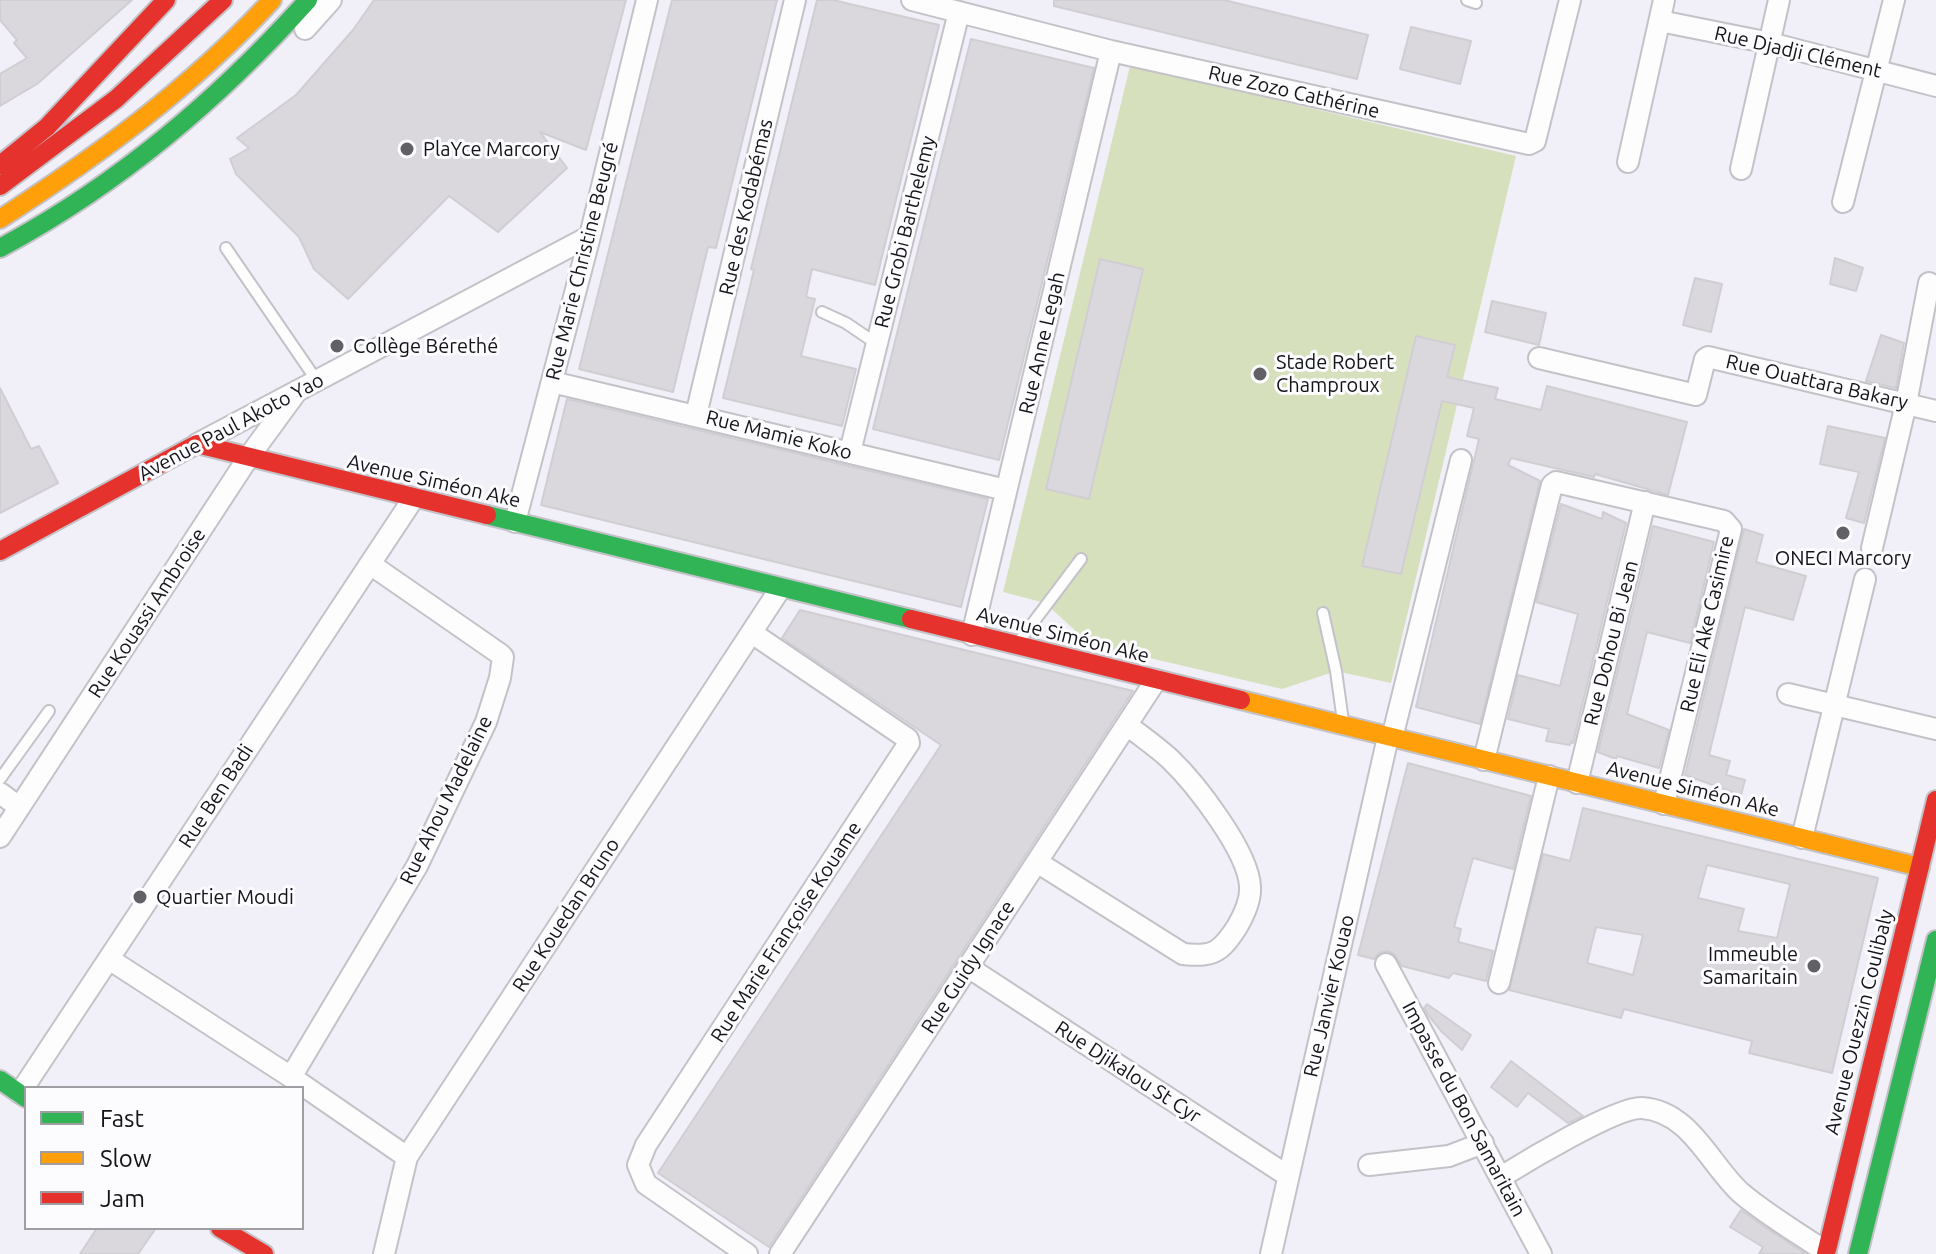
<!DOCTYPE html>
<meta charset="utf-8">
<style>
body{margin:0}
#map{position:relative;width:1936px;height:1254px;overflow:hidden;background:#f1f0f8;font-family:Ubuntu,sans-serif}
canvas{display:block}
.legend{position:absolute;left:24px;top:1086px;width:280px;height:144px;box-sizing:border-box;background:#fcfbfe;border:2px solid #9f9ea2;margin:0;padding:10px 14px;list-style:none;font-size:24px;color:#131318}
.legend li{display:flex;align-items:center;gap:16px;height:40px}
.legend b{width:40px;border:2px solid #9f9ea2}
</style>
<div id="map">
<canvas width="1936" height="1254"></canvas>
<ul class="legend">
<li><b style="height:10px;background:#30b455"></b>Fast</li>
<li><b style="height:10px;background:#ff9f0a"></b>Slow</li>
<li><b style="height:10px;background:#e5322d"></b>Jam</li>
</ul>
</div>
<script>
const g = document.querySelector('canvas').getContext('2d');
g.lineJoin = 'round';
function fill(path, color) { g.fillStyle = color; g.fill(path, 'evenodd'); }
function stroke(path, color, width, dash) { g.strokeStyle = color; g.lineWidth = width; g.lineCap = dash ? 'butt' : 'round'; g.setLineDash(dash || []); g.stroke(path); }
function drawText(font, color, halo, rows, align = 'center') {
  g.font = font + ' Ubuntu,sans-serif'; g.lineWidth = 6; g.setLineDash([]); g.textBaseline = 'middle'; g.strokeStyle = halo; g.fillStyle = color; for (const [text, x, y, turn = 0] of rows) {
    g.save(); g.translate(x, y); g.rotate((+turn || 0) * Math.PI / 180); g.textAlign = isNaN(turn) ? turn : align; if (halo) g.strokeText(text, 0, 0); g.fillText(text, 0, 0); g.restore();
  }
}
const green = new Path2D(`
 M1130,66L1516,156L1391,683L1336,671L1282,689L1090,644L1045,603L1003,592Z`);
const building = new Path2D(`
 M0,0H132L37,84L0,106V74L27,58L14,43L17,40L0,20Z
 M374,0H626L586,150L540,132L567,168L498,232L449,196L348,299L314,269L299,237L236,174L230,159L249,148L237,138L296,95L353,30Z
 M672,0H777L716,248L708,247L673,392L579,369Z
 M817,0H833L939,25L875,285L812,269L806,297L815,299L801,356L856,369L842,426L723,398L754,270L751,269Z
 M1054,0H1224L1368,35L1357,79L1054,6Z
 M1411,27L1471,41L1460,84L1400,69Z
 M971,39L1094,68L999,460L873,429Z
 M1835,258L1863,268L1856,291L1830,284Z
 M1100,259L1143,269L1089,499L1046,489Z
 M1695,278L1722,284L1711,332L1683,325Z
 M1492,301L1546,313L1539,345L1485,332Z
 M1881,335L1904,343L1896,388L1866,381Z
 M1416,336L1455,345L1447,377L1498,388L1495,399L1541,410L1547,386L1687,422L1668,495L1595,474L1594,477L1511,458L1508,465L1540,481L1480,724L1416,707L1479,439L1467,436L1474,408L1442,401L1401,574L1362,566Z
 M0,388L31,449L39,446L58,483L0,513Z
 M567,399L988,499L961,607L541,505Z
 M1828,426L1885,438L1864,523L1846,518L1859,472L1820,464Z
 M1561,504L1602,519L1603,512L1626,523L1573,743L1571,742L1570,745L1546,741L1549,729L1508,719L1518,675L1560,686L1578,614L1536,602Z
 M1653,526L1714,542L1690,643L1647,632L1627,714L1669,730L1659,768L1617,756L1616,759L1598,752Z
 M1744,529L1763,535L1756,562L1806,576L1793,620L1745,607L1709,755L1730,761L1726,775L1745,780L1741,795L1685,775Z
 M800,610L1133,691L769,1247L658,1173L941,745L782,638Z
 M1408,763L1531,796L1513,869L1473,858L1454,927L1461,929L1458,942L1493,951L1486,981L1453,973L1449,978L1402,966L1393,953L1387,951L1379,953L1374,959L1358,955Z
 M1583,808L1878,878L1832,1073L1749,1053L1752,1041L1624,1009L1621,1018L1509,990L1543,854L1570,861ZM1707,865L1790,884L1777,938L1738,931L1744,909L1698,898ZM1596,927L1643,935L1633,975L1587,963Z
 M1427,1004L1471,1035L1462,1050L1442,1032L1428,1015L1424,1008Z
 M1511,1061L1583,1116L1568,1123L1528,1093L1517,1107L1491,1087Z
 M1741,1210L1765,1227L1806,1254H1759L1763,1247L1730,1227Z
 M97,1228H156L138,1254H80Z`);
const lane = new Path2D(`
 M1467,0L1476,3
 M226,248L317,381
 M822,312L846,323L877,344
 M1323,613L1336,671L1343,721
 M1017,644L1081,559
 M0,779L49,711`);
const street = new Path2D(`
 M912,0L1111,51L1529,144L1535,141L1570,0
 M1660,21L1770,43L1936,86
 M305,29L331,0
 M1628,162L1664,0
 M1741,169L1779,0
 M1843,202L1894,0
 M1539,358L1696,395L1705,359L1708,357L1936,411
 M552,382L1006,490
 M696,415L795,0
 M197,444L590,236
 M850,452L959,12
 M515,522L590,236L647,0
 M1872,548L1906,404L1929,283
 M972,635L1111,51
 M1788,694L1936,729
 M1392,738L1461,460
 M1484,760L1552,485L1556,482L1724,521L1731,529L1664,804
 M1577,783L1645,502
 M0,793L19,807
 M0,837L248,458L297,391
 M1802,838L1865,579
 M1037,862L1183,954C1213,957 1220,953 1237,927C1244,915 1251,901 1250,887C1249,852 1195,783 1170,759C1157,747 1141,736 1127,725
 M109,959L291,1077L407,1157
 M1386,964L1541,1254
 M968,967L1288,1176
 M1499,983L1549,776
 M291,1077L417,866L486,722L500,678L503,657L500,654L370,564
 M20,1093L413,499
 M1369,1165L1449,1156L1483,1143
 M1501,1177C1525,1162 1618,1106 1642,1108C1690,1111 1710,1165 1741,1193C1767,1215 1798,1233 1826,1252
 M384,1254L407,1157L780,589
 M747,1254L646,1184L638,1165L646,1145L909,743L908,739L752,633
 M780,1254L1156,680
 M1271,1254L1388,737`);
const fast = new Path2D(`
 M0,248C119,184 218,100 308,0
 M487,515L911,619
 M0,1080L26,1098
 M1858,1254L1936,940`);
const slow = new Path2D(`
 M0,219C99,155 192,87 272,0
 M1241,700L1920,867`);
const jam = new Path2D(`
 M0,165L47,127L166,0
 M0,186L116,99L223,0
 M0,551L197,444L487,515
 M911,619L1241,700
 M220,1228L264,1254
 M1826,1254L1936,800`);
const markers = [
 [407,149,8,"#616066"],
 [337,346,8,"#616066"],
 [1260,374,8,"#616066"],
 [1843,533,8,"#616066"],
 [140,897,8,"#616066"],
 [1814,966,8,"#616066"]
];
const streetNames = [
 ["Rue Djadji Clément",1798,52,13],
 ["Rue Zozo Cathérine",1294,92,13],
 ["Rue des Kodabémas",746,207,-77],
 ["Rue Grobi Barthelemy",905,232,-76],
 ["Rue Marie Christine Beugré",582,261,-76],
 ["Rue Anne Legah",1042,343,-77],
 ["Rue Ouattara Bakary",1817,382,13],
 ["Avenue Paul Akoto Yao",231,427,-28],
 ["Rue Mamie Koko",779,435,14],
 ["Avenue Siméon Ake",434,481,13],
 ["Rue Kouassi Ambroise",147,613,-57],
 ["Rue Eli Ake Casimire",1707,624,-77],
 ["Avenue Siméon Ake",1063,635,14],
 ["Rue Dohou Bi Jean",1611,643,-76],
 ["Avenue Siméon Ake",1693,789,14],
 ["Rue Ben Badi",216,796,-57],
 ["Rue Ahou Madelaine",446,800,-64],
 ["Rue Kouedan Bruno",566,915,-57],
 ["Rue Marie Françoise Kouame",786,932,-57],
 ["Rue Guidy Ignace",968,967,-57],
 ["Rue Janvier Kouao",1329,996,-77],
 ["Avenue Ouezzin Coulibaly",1859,1022,-76],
 ["Rue Djikalou St Cyr",1128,1072,33],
 ["Impasse du Bon Samaritain",1464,1109,62]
];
const poiNames = [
 ["PlaYce Marcory",423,149],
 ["Collège Bérethé",353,346],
 ["Stade Robert",1276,362],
 ["Champroux",1276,385],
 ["ONECI Marcory",1843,558,"center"],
 ["Quartier Moudi",156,897],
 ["Immeuble",1798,954,"right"],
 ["Samaritain",1798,977,"right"]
];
fill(green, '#d7e0bd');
fill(building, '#dad7dd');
stroke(building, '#d0ced3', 2);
stroke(lane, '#c3c2c8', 14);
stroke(street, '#c3c2c8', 24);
stroke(fast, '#c3c2c8', 22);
stroke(slow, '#c3c2c8', 22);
stroke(jam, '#c3c2c8', 22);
stroke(lane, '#fdfdfe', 10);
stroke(street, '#fdfdfe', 20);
stroke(fast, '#30b455', 18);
stroke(slow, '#ff9f0a', 18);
stroke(jam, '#e5322d', 18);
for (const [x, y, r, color] of markers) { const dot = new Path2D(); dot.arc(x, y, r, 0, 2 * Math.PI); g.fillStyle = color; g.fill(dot); stroke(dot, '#fcfbfe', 3); }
drawText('20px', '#131318', '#fcfbfe', streetNames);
drawText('20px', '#131318', '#fcfbfe', poiNames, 'left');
</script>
